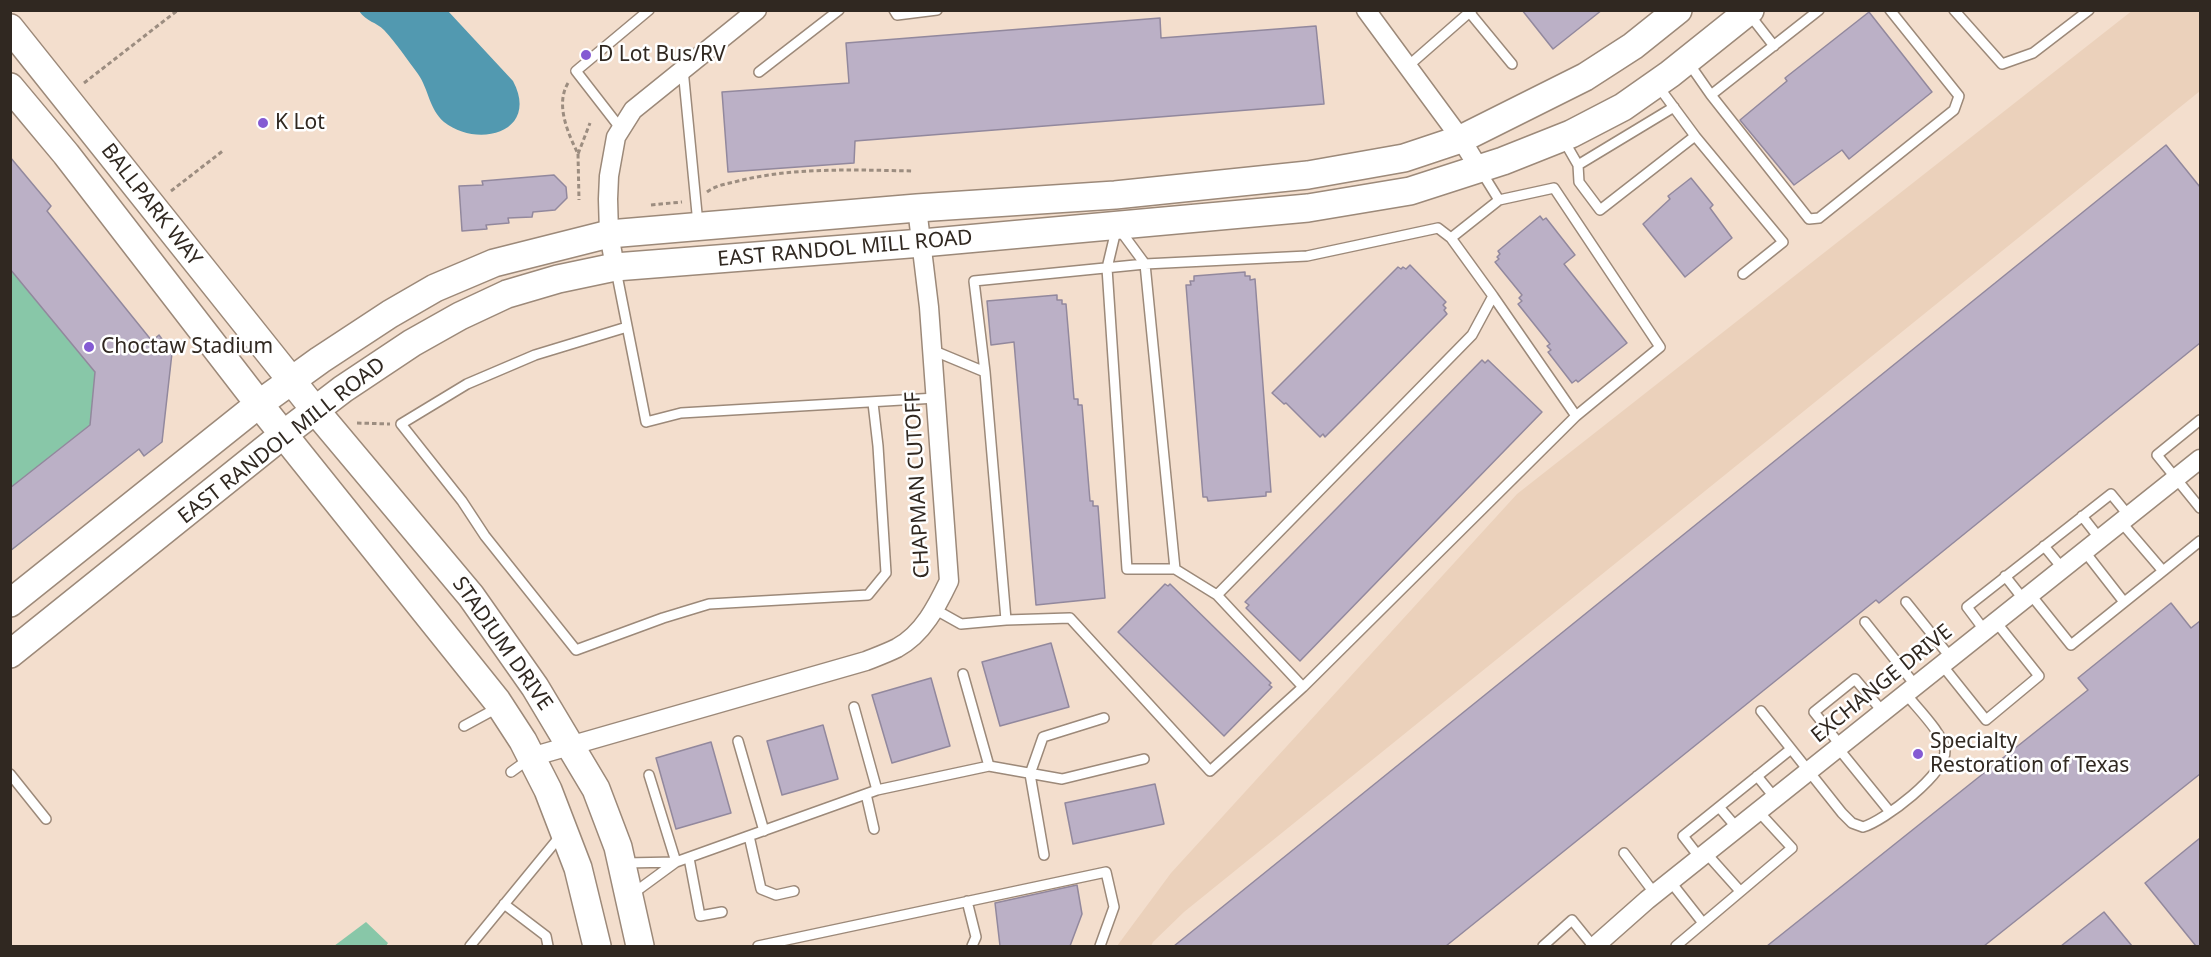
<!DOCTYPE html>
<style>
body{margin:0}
#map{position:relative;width:2211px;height:957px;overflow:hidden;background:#f3decd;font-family:"Noto Sans",sans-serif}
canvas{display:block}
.frame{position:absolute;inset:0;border:12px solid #302821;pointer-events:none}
</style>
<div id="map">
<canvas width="2211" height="957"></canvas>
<div class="frame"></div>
</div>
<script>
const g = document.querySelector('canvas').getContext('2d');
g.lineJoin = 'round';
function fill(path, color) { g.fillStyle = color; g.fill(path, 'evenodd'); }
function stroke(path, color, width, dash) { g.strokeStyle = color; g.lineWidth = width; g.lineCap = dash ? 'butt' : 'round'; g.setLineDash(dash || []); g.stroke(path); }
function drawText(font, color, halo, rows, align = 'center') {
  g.font = font + ' "Noto Sans",sans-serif'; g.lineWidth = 5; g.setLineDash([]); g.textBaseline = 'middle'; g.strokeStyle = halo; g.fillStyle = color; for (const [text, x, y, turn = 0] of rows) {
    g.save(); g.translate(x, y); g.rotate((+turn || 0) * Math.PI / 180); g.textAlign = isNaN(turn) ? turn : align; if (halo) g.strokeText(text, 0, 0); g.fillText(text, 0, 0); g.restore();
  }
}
const built = new Path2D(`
 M2133,10L2200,11V91L1184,912L1153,942L1151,946H1117L1171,873L1517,494Z`);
const green = new Path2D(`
 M10,157L51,206L47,211L151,340L159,335L174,354L167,359L171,364L163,429L158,434L163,441L144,456L138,449L11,551Z
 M366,922L388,943L386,946H334Z`);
const water = new Path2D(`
 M359,11H448L513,81C540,132 478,149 444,122C429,109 429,90 418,74C407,59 396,43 384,30C376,22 367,22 359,11Z`);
const building = new Path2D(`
 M1522,10H1602L1553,49Z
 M1869,12L1932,92L1849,159L1842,150L1794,185L1740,120L1787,81L1785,78Z
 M1160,18L1161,38L1316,26L1324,104L855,141L854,163L728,172L722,92L849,83L846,43Z
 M2166,145L2200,187V343L1879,603L1876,600L1446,946H1174Z
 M10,157L51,206L47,211L152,341L159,335L172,353L162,442L144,456L139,449L10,551V488L90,425L95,372L10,269Z
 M554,175L566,187L567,198L555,210L533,212L532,217L508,218L509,223L486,225L487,229L462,231L459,186L483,185L482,181Z
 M1691,178L1713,205L1710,208L1732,238L1685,277L1643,224L1670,199L1668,196Z
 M1540,216L1543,220L1546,218L1575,255L1564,264L1627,343L1578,382L1576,380L1572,383L1548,352L1551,350L1547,346L1550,344L1518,304L1522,301L1519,298L1522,295L1495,262L1499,259L1497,257L1500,254L1498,251Z
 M1410,265L1446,302L1443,305L1446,308L1444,310L1447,314L1340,422L1325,437L1323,434L1320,437L1286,403L1284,404L1272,393L1398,267L1401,269L1403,267L1406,269Z
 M1245,272V276H1250V280L1255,279L1271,492H1266V496L1208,501L1207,497H1203L1186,285H1191L1190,281H1194V276Z
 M1057,295V300H1062V304H1066L1074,399H1078V405H1082L1090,501H1093V506H1098L1105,598L1036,605L1014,342L991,345L987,301Z
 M1482,360L1485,363L1488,360L1542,412L1300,661L1246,608L1249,605L1245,602Z
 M1165,584L1168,586L1170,584L1271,683L1269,685L1272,687L1224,736L1118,632Z
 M2171,603L2191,628L2200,621V774L1984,946H1767L2088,690L2078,678Z
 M1051,643L1069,707L1000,726L982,662Z
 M931,678L950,746L892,763L872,695Z
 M823,725L838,779L782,795L767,741Z
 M711,742L731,813L676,829L656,758Z
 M1155,784L1164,824L1073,844L1065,803Z
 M2200,838V946H2196L2145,883Z
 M1077,885L1082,914L1070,946H1000L995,903Z
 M2104,912L2132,946H2061Z`);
const path = new Path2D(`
 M84,83L178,10
 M568,83C555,105 568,133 578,154L590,123
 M578,154L579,200
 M171,191L224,150
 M707,192C716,185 727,184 738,181C794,167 856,170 914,171
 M651,205L682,202
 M357,423L390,424`);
const lane = new Path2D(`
 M894,10L897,15L937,10
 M1954,10L2002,64L2033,53L2089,10
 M1470,13L1512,64
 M1749,14L1774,46
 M1688,62L1711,95L1809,219L1819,218L1954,110L1959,96L1890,10
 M1407,67L1472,10
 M683,69L698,224
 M759,72L839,10
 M1711,95L1819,10
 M621,129L576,71L649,10
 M1695,136L1783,242L1743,274
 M1563,139L1578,165L1579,182L1600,210L1695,136L1658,86
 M1578,165L1674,107
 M1117,226L1145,264L1175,569H1127L1107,268Z
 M616,270L646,422L681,413L936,398
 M1493,296L1576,416
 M627,327L535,355L467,384L401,424L462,501L485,536L576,650L663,618L709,604L868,595L886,573L878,446L873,403
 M932,350L985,372L1006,620L1070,618L1210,771L1303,687L1217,595
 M985,372L974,281L1145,264L1307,256L1438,228L1451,238
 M2200,420L2157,455L2200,508
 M2082,516L2100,539
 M2121,522L2163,571L2200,541
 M2044,546L2063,569
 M2085,552L2124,602
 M1175,569L1217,595L1472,335L1493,296L1451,238L1499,200L1481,171
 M2005,576L2024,600
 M2031,595L2071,645L2163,571
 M1906,602L1951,658
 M936,610L961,624L1006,620
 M1865,622L1916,686
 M1985,631L1967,607L2111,494L2129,516
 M1942,665L1986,720L2039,676L1996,622
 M963,674L989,766
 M1303,687L1576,416L1660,347L1554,188L1499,200
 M854,707L877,790
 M1761,711L1842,813L1852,823L1863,827C1884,821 1946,774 1945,751C1944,734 1916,707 1906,694
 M464,726L499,707
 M738,741L764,831
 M1841,746L1814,712L1855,679L1883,712
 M1838,748L1890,812
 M511,772L529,759
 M10,774L46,819
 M649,775L676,862L877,790L989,766L1062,779L1144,759
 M1757,776L1775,798
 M866,794L874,829
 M1719,807L1737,828
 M749,836L761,889L776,895L794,891
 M1624,853L1655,894
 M1706,853L1740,891
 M1044,855L1030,774L1043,737L1104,718
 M689,858L700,916L722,912
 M1700,858L1683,836L1791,749
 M625,863L676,862L631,895
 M1670,881L1703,923
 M967,901L976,937L972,946
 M504,904L546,936L548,946
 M470,946L561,835
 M758,946L1106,872L1114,907L1100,946
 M1543,946L1572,920L1593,946
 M1676,946L1792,848L1758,811`);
const street = new Path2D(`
 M1366,10L1461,139L1480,170
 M615,267L609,234L608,199L609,176L616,137L633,110L757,10
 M531,757L866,661C876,657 887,653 897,648C923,634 937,606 949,581L929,307L917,208
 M1595,946L1647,900L2200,459`);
const secondary = new Path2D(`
 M10,28L315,410L471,596L535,687L596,789L618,847L640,946
 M10,87L66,154L259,404L497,701L523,741L548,790L578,868L597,946
 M10,603L259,404L320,360L390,314L435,288L494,263L609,234L917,208L1115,195L1308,175L1404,158L1461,139L1585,77L1633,46L1678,10
 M10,654L284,434L343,389L412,343L460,316L507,294L558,279L615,267L922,243L1308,208L1410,191L1503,161L1571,134L1623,107L1670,74L1750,10`);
const markers = [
 [586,55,6,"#845ad3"],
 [263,123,6,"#845ad3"],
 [89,347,6,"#845ad3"],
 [1918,754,6,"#845ad3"]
];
const poiNames = [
 ["D Lot Bus/RV",598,55],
 ["K Lot",275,123],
 ["Choctaw Stadium",101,347],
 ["Specialty",1930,742],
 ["Restoration of Texas",1930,766]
];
const streetNames = [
 ["BALLPARK WAY",151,205,52],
 ["EAST RANDOL MILL ROAD",845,249,-5],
 ["EAST RANDOL MILL ROAD",282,441,-38],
 ["CHAPMAN CUTOFF",918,485,-93],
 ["STADIUM DRIVE",502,644,55],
 ["EXCHANGE DRIVE",1882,684,-39]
];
fill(built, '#ebd1bb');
fill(green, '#88c7a8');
fill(water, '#5299b0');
fill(building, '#bbb0c6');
stroke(building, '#92889d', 1.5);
stroke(lane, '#9c8979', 12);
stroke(street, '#9c8979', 21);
stroke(secondary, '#9c8979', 30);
stroke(path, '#9c8d80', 3, [4.5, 3]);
stroke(lane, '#fff', 9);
stroke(street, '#fff', 18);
stroke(secondary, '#fff', 27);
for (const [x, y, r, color] of markers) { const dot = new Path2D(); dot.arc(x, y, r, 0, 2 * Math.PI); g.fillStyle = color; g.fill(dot); stroke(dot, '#fff', 2); }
drawText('21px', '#302821', '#fff', poiNames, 'left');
drawText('21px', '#302821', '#fff', streetNames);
</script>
